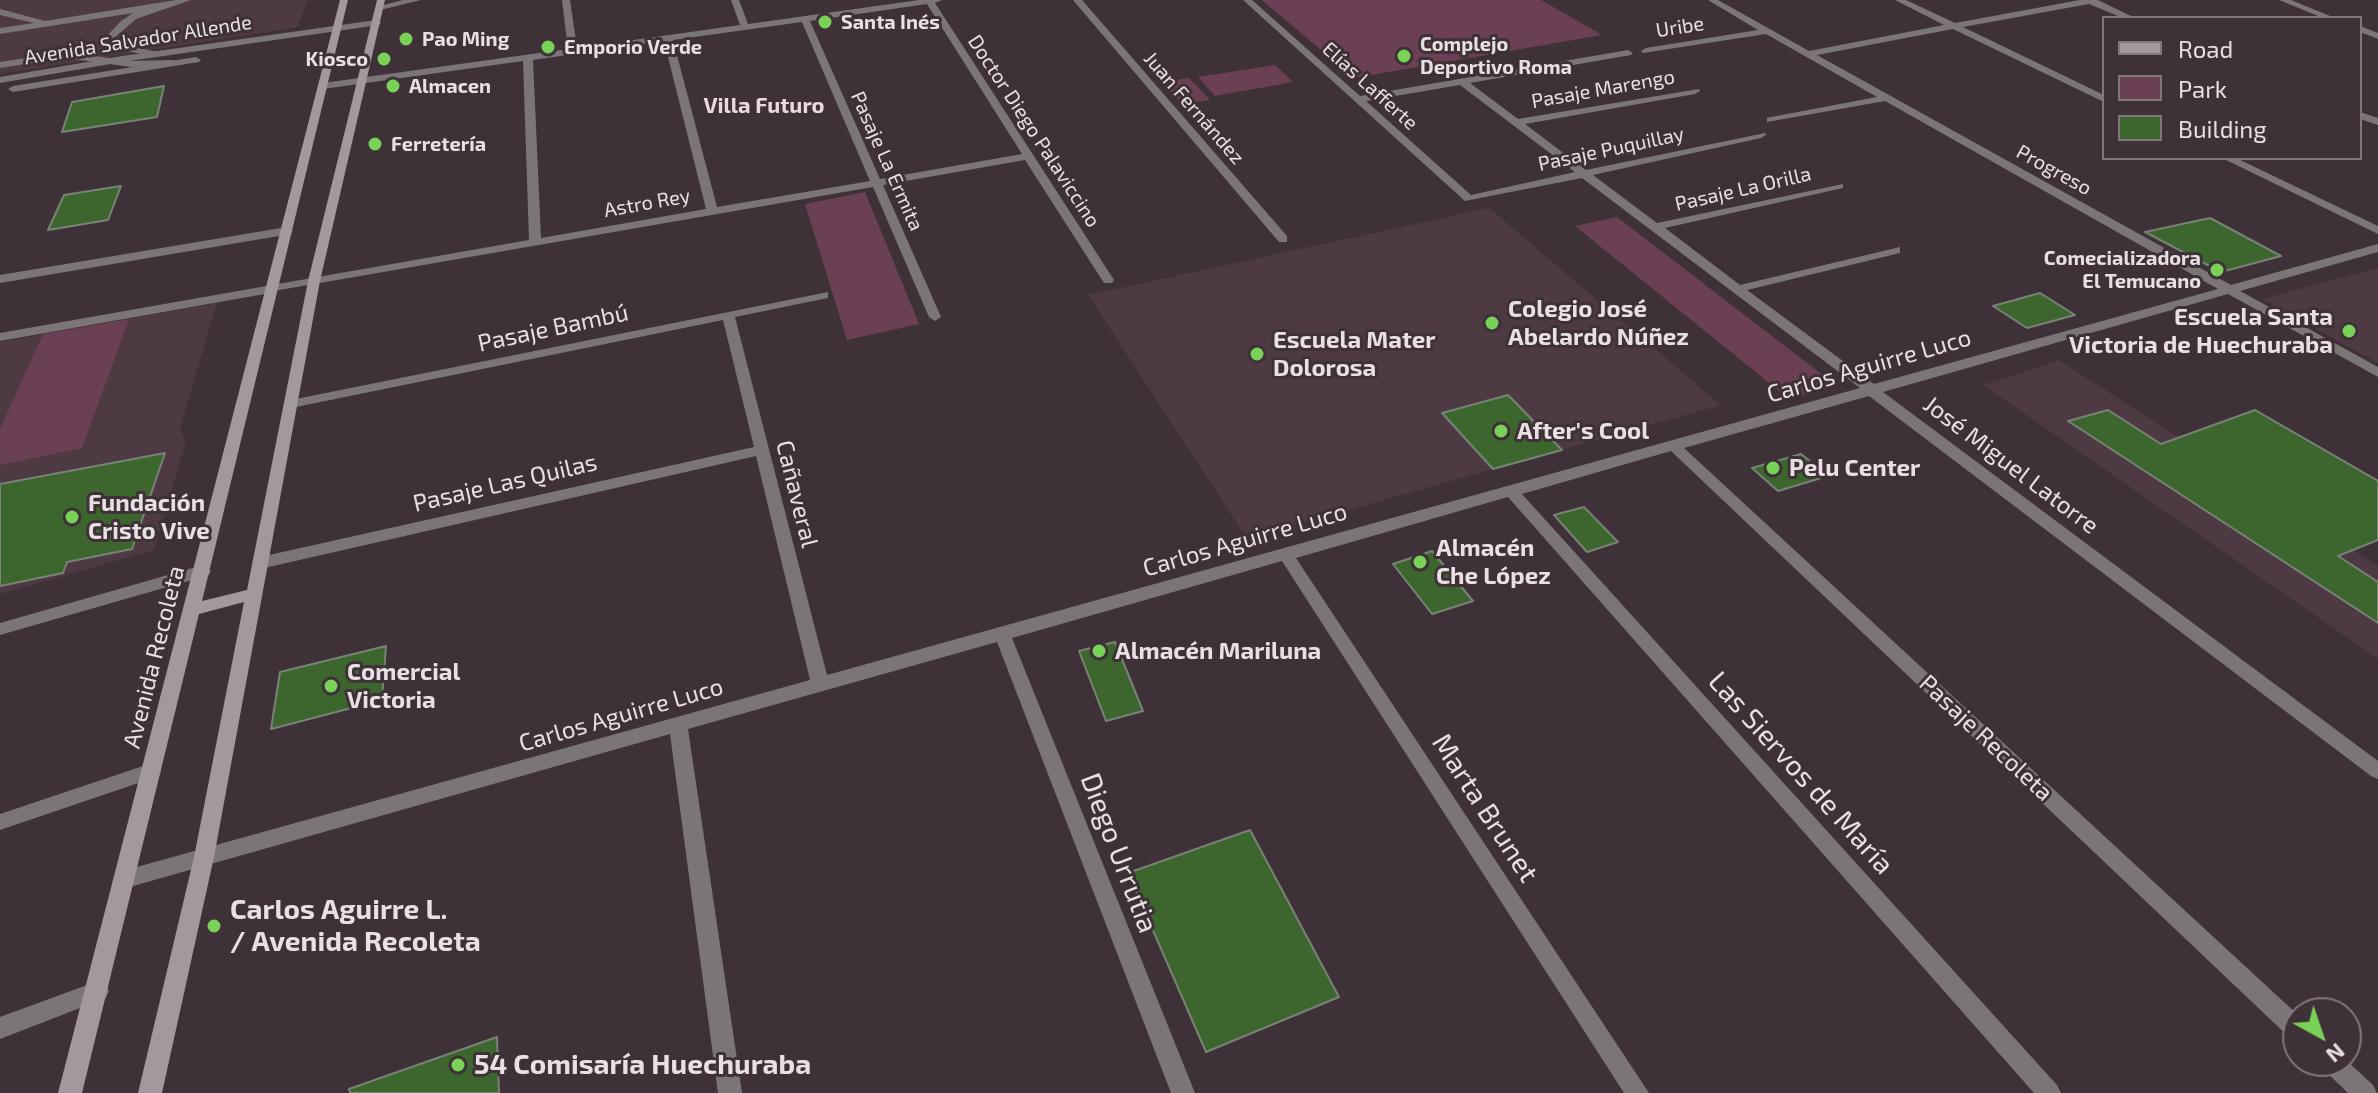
<!DOCTYPE html>
<meta charset="utf-8">
<style>
body{margin:0}
#map{position:relative;width:2378px;height:1093px;overflow:hidden;background:#3e3137;font-family:"Exo 2",sans-serif}
canvas{display:block}
.legend{position:absolute;left:2102px;top:16px;width:260px;height:144px;box-sizing:border-box;background:#3e3137;border:2px solid #82777c;margin:0;padding:10px 14px;list-style:none;font-size:24px;color:#e8e0e3}
.legend li{display:flex;align-items:center;gap:16px;height:40px}
.legend b{width:40px;border:2px solid #82777c}
.north{position:absolute;left:2282px;top:997px;width:80px;height:80px;box-sizing:border-box;background:#3e3137;border:2px solid #82777c;border-radius:50%;rotate:140deg;font-size:22px;font-weight:700;line-height:32px;text-align:center;color:#e8e0e3}
.north::after{content:'';display:block;margin:auto;width:28px;height:36px;background:#79d158;clip-path:polygon(50% 0,100% 100%,50% 72%,0 100%)}
</style>
<div id="map">
<canvas width="2378" height="1093"></canvas>
<ul class="legend">
<li><b style="height:10px;background:#a3989d"></b>Road</li>
<li><b style="height:22px;background:#6c4054"></b>Park</li>
<li><b style="height:22px;background:#3d662e"></b>Building</li>
</ul>
<div class="north">N</div>
</div>
<script>
const g = document.querySelector('canvas').getContext('2d');
g.lineJoin = 'round';
function fill(path, color) { g.fillStyle = color; g.fill(path, 'evenodd'); }
function stroke(path, color, width, dash) { g.strokeStyle = color; g.lineWidth = width; g.lineCap = dash ? 'butt' : 'round'; g.setLineDash(dash || []); g.stroke(path); }
function drawText(font, color, halo, rows, align = 'center') {
  g.font = font + ' "Exo 2",sans-serif'; g.lineWidth = 6; g.setLineDash([]); g.textBaseline = 'middle'; g.strokeStyle = halo; g.fillStyle = color; for (const [text, x, y, turn = 0] of rows) {
    g.save(); g.translate(x, y); g.rotate((+turn || 0) * Math.PI / 180); g.textAlign = isNaN(turn) ? turn : align; if (halo) g.strokeText(text, 0, 0); g.fillText(text, 0, 0); g.restore();
  }
}
const built = new Path2D(`
 M0,0H308L298,27L0,74Z
 M1489,208L1721,405L1562,450L1508,395L1443,412L1493,469L1247,539L1088,295Z
 M2378,268V363L2262,299Z
 M217,303L180,428L186,441L154,550L0,594V342Z
 M2059,360L2378,566V659L1983,385Z`);
const green = new Path2D(`
 M1262,0H1541L1602,35L1354,78Z
 M1275,65L1293,82L1215,96L1198,77Z
 M1189,78L1210,100L1182,104L1162,82Z
 M865,192L919,324L847,340L805,204Z
 M1617,217L1837,386L1789,399L1575,226Z
 M129,319L82,448L0,465V429L43,334Z`);
const building = new Path2D(`
 M164,86L157,117L62,132L72,102Z
 M121,186L108,220L48,230L64,195Z
 M2210,218L2281,256L2221,272L2145,232Z
 M2040,293L2075,315L2027,328L1993,306Z
 M1508,395L1562,450L1493,469L1442,413Z
 M2108,410L2161,444L2255,410L2378,481V540L2338,556L2378,582V623L2068,421Z
 M165,453L132,549L67,562L63,573L0,586V484Z
 M1801,454L1828,476L1778,491L1752,468Z
 M1584,507L1618,542L1587,552L1554,515Z
 M1432,551L1473,601L1432,614L1393,564Z
 M1115,642L1143,711L1106,721L1079,651Z
 M386,646L382,700L271,729L280,672Z
 M1250,830L1339,997L1206,1052L1128,873Z
 M497,1037L499,1093H350L349,1089Z`);
const service = new Path2D(`
 M176,0H191L136,19L114,38L121,44L157,52L159,54L154,57L115,48L104,39L121,21L133,13L0,34V28L34,23L0,15V9L45,21Z
 M66,52L131,61L173,60L178,63L173,66L131,67L66,58L0,68V62Z
 M287,227L293,231L291,234L0,283V275Z
 M272,285L278,289L276,292L0,341V333Z`);
const minor = new Path2D(`
 M403,0H421L380,10L376,7Z
 M562,0H570L577,48L740,25L731,0H739L748,24L919,0H942L935,3L1114,280L1112,283H1104L1025,160L883,185L941,317L935,321L929,317L873,187L268,292L266,289L272,285L529,240L523,61L323,89L318,86L323,83L568,49ZM927,4L1022,154L880,179L810,21ZM802,22L870,181L717,207L673,40ZM664,41L706,209L541,238L533,60Z
 M1073,0H1082L1287,236V242H1279Z
 M1243,0H1252L1360,96L1628,50L1633,53L1631,55L1470,83L1518,119L1699,89L1700,91L1695,94L1525,124L1586,170L1765,133L1766,135L1761,138L1593,175L1657,223L1843,184V188L1665,228L1740,285L1900,247V253L1747,290L1874,384L2218,289L1885,101L1767,122V118L1771,117L1877,97L1766,34L1643,53L1641,51L1646,48L1758,30L1708,0H1718L1809,51L1944,25L1895,0H1906L1955,23L2080,0H2098L2135,18H2123L2089,4L1963,27L2104,95V102L1953,29L1817,55L2231,285L2378,244V252L2240,291L2378,367V377L2228,294L1883,392L2378,761V779L2371,776L1869,396L1684,448L2298,1015V1041L2290,1038L1671,451L1522,494L2057,1085L2061,1093H2034L1508,497L1296,558L1649,1093H1624L1282,561L1012,638L1195,1093H1171L997,642L688,729L742,1093H718L670,734L126,888L119,885L116,879L119,873L126,870L810,680L756,456L260,569L252,563L260,557L754,447L723,320L291,408L286,407L284,404L286,401L828,292V298L735,317L827,675L1860,388L1582,178L1465,201ZM1460,85L1575,172L1471,195L1366,101Z
 M2279,0H2291L2335,18H2323Z
 M2360,26L2378,33V39L2360,32Z
 M2360,112L2378,118V125L2360,119Z
 M2222,158H2236L2378,226V234Z
 M203,565L211,571L209,575L0,635V623Z
 M152,763L159,766L161,771L159,776L0,830V814Z
 M98,981L106,984L109,991L106,998L0,1039V1017Z
 M2346,1060L2373,1085L2377,1093H2348L2323,1069L2320,1061Z`);
const tertiary = new Path2D(`
 M376,20L381,23L379,25L122,62L0,83V77L122,56Z
 M196,57L201,60L199,62L13,92L8,89L13,86Z`);
const secondary = new Path2D(`
 M340,0H348L202,601L247,590L308,281L377,0H385L320,281L214,857L162,1093H138L194,857L244,602L199,614L82,1093H58Z`);
const markers = [
 [825,22,8,"#79d158"],
 [406,39,8,"#79d158"],
 [548,47,8,"#79d158"],
 [1404,56,8,"#79d158"],
 [384,59,8,"#79d158"],
 [393,86,8,"#79d158"],
 [375,144,8,"#79d158"],
 [2217,270,8,"#79d158"],
 [1492,323,8,"#79d158"],
 [2349,331,8,"#79d158"],
 [1257,354,8,"#79d158"],
 [1501,431,8,"#79d158"],
 [1773,468,8,"#79d158"],
 [72,517,8,"#79d158"],
 [1420,562,8,"#79d158"],
 [1099,651,8,"#79d158"],
 [331,686,8,"#79d158"],
 [214,926,8,"#79d158"],
 [458,1065,8,"#79d158"]
];
const farPoinames = [
 ["Santa Inés",841,22],
 ["Pao Ming",422,39],
 ["Complejo",1420,44],
 ["Deportivo Roma",1420,67],
 ["Emporio Verde",564,47],
 ["Kiosco",368,59,"right"],
 ["Almacen",409,86],
 ["Ferretería",391,144],
 ["Comecializadora",2201,258,"right"],
 ["El Temucano",2201,281,"right"]
];
const farStreetnames = [
 ["Uribe",1680,27,-9],
 ["Avenida Salvador Allende",138,40,-9],
 ["Elías Lafferte",1370,86,42],
 ["Pasaje Marengo",1603,89,-10],
 ["Juan Fernández",1194,108,49],
 ["Doctor Diego Palaviccino",1034,131,57],
 ["Pasaje Puquillay",1611,149,-12],
 ["Pasaje La Ermita",887,161,66],
 ["Progreso",2054,170,29],
 ["Pasaje La Orilla",1743,189,-13],
 ["Astro Rey",647,203,-10]
];
const farNeighbourhoodnames = [
 ["Villa Futuro",764,106]
];
const poiNames = [
 ["Colegio José",1508,309],
 ["Abelardo Núñez",1508,337],
 ["Escuela Santa",2333,317,"right"],
 ["Victoria de Huechuraba",2333,345,"right"],
 ["Escuela Mater",1273,340],
 ["Dolorosa",1273,368],
 ["After's Cool",1517,431],
 ["Pelu Center",1789,468],
 ["Fundación",88,503],
 ["Cristo Vive",88,531],
 ["Almacén",1436,548],
 ["Che López",1436,576],
 ["Almacén Mariluna",1115,651],
 ["Comercial",347,672],
 ["Victoria",347,700]
];
const streetNames = [
 ["Pasaje Bambú",553,328,-12],
 ["Carlos Aguirre Luco",1869,366,-16],
 ["José Miguel Latorre",2011,465,37],
 ["Pasaje Las Quilas",505,483,-13],
 ["Cañaveral",797,494,76],
 ["Carlos Aguirre Luco",1245,540,-16],
 ["Avenida Recoleta",154,657,-76],
 ["Carlos Aguirre Luco",621,715,-16],
 ["Pasaje Recoleta",1986,738,43]
];
const nearStreetnames = [
 ["Las Siervos de María",1801,773,48],
 ["Marta Brunet",1485,808,57],
 ["Diego Urrutia",1119,853,69]
];
const nearPoinames = [
 ["Carlos Aguirre L.",230,910],
 ["/ Avenida Recoleta",230,942],
 ["54 Comisaría Huechuraba",474,1065]
];
fill(built, '#4d3a42');
fill(green, '#6c4054');
fill(building, '#3d662e');
stroke(building, '#788276', 2);
fill(service, '#7c7578');
fill(minor, '#7c7578');
fill(tertiary, '#7c7578');
fill(secondary, '#a3989d');
for (const [x, y, r, color] of markers) { const dot = new Path2D(); dot.arc(x, y, r, 0, 2 * Math.PI); g.fillStyle = color; g.fill(dot); stroke(dot, '#3e3137', 3); }
drawText('bold 20px', '#e8e0e3', '#3e3137', farPoinames, 'left');
drawText('20px', '#e8e0e3', '#3e3137', farStreetnames);
drawText('bold 22px', '#ead9e0', '#3e3137', farNeighbourhoodnames);
drawText('bold 24px', '#e8e0e3', '#3e3137', poiNames, 'left');
drawText('24px', '#e8e0e3', '#3e3137', streetNames);
drawText('28px', '#e8e0e3', '#3e3137', nearStreetnames);
drawText('bold 28px', '#e8e0e3', '#3e3137', nearPoinames, 'left');
</script>
